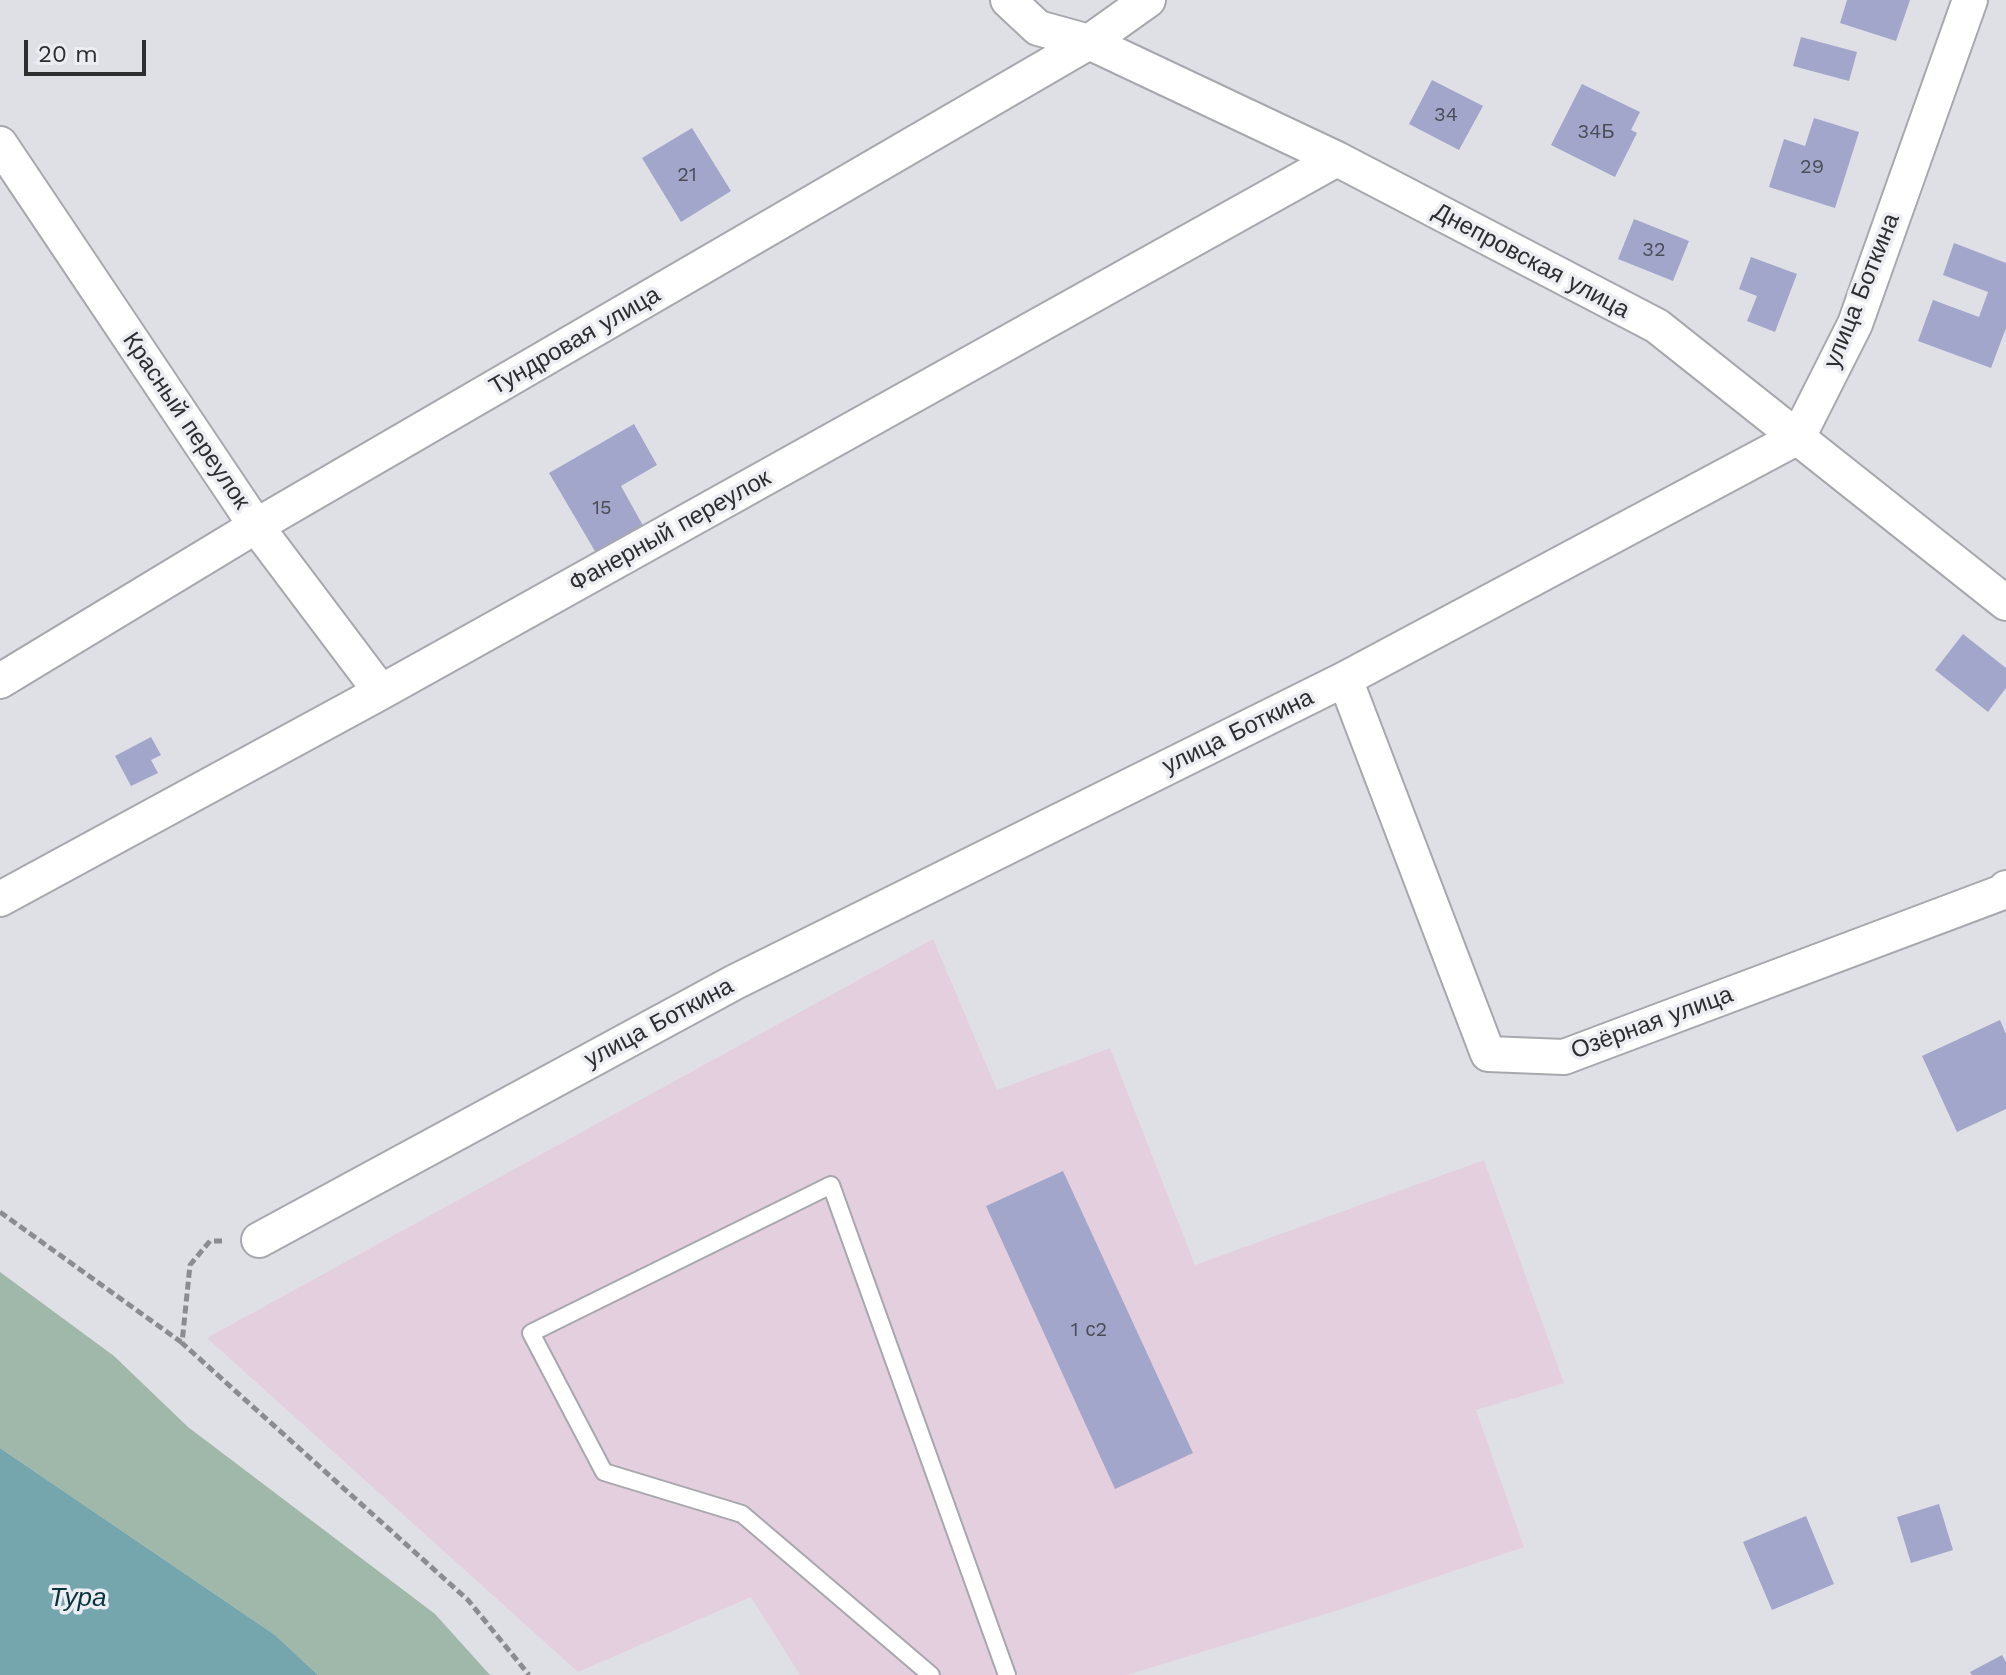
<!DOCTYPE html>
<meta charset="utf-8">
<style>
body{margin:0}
#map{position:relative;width:2006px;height:1675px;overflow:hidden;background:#dfe0e6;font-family:"Work Sans",sans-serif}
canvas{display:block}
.scale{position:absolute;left:24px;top:40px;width:122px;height:36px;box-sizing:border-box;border:4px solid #2e2e30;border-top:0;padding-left:10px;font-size:24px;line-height:28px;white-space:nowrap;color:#2e2e30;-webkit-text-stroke:6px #ecedf3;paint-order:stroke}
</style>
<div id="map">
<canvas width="2006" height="1675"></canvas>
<div class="scale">20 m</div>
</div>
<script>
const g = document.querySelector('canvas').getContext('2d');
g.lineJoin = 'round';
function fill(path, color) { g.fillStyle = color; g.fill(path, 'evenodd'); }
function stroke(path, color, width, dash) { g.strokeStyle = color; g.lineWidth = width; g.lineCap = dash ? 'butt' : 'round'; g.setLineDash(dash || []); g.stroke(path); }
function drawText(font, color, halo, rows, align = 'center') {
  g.font = font + ' "Work Sans",sans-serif'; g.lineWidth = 7; g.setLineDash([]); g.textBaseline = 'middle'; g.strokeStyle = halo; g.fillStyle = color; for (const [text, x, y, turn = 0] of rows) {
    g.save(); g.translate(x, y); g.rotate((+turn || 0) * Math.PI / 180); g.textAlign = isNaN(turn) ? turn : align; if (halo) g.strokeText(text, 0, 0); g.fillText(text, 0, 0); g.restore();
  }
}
const industrial = new Path2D(`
 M933,939L997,1090L1110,1048L1195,1265L1484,1160L1564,1383L1476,1410L1524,1547L1342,1609L1127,1675H800L751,1597L578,1672L207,1338Z`);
const green = new Path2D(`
 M0,1272L114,1356L188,1427L435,1614L490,1675H318L275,1635L0,1448Z`);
const water = new Path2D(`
 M0,1448L275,1635L318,1675H0Z`);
const building = new Path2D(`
 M1847,0H1910L1896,41L1840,23Z
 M1801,37L1857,52L1849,81L1793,66Z
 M1432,80L1483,106L1459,150L1409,124Z
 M1582,84L1640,112L1631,130L1637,133L1615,177L1551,145Z
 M1814,118L1859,132L1835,208L1769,187L1784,139L1805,146Z
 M692,128L731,191L681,222L642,158Z
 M1634,219L1689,241L1673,281L1618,259Z
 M1954,243L2006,263V328L1991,368L1918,341L1933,300L1979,317L1988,292L1943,275Z
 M1751,257L1797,274L1775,332L1747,321L1757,296L1739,289Z
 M634,424L657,465L621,486L646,531L599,558L549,473Z
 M1963,634L2006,668V688L1988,712L1935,670Z
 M151,737L161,755L151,760L158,773L131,786L115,756Z
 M2000,1020L2006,1034V1109L1957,1132L1922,1056Z
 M1063,1171L1193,1453L1115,1489L986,1206Z
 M1939,1504L1953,1550L1911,1563L1897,1517Z
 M1806,1516L1834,1584L1772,1610L1743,1542Z
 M2002,1655L2006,1662V1675H1972L1970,1672Z`);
const path = new Path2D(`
 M0,1212L181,1342
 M222,1241H210L190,1265L182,1343L468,1600L529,1675`);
const lane = new Path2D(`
 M931,1675L742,1514L604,1472L531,1333L831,1185L1007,1675`);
const street = new Path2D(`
 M1008,0L1038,28L1089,42L1337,159L1657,326L2006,603
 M0,144L256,526L381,692
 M1345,679L1488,1054L1564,1057L2003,892L2006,888
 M0,681L256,526L1089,42L1148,0
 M0,899L381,692L1337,159
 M259,1240L735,982L1345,679L1798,437L1855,324L1970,0`);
const numberNames = [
 ["34",1446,115],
 ["34Б",1596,132],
 ["29",1812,167],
 ["21",687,175],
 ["32",1654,250],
 ["15",602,508],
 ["1 с2",1089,1330]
];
const streetNames = [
 ["Днепровская улица",1531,261,28],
 ["улица Боткина",1862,291,-68],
 ["Тундровая улица",575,341,-30],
 ["Красный переулок",186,421,56],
 ["Фанерный переулок",670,531,-29],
 ["улица Боткина",1238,732,-26],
 ["улица Боткина",659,1023,-28],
 ["Озёрная улица",1652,1023,-20]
];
const waterNames = [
 ["Тура",78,1598]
];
fill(industrial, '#e4cfdf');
fill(green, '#9fb8a9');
fill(water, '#75a5ad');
fill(building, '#a2a6ca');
stroke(lane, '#a7a8ae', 20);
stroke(street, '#a7a8ae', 38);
stroke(path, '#8c8c90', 5, [8, 4]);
stroke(lane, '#fff', 16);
stroke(street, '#fff', 34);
drawText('20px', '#4b4c56', null, numberNames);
drawText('24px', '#2e2e30', '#ecedf3', streetNames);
drawText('italic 26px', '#06363d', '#ecedf3', waterNames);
</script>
